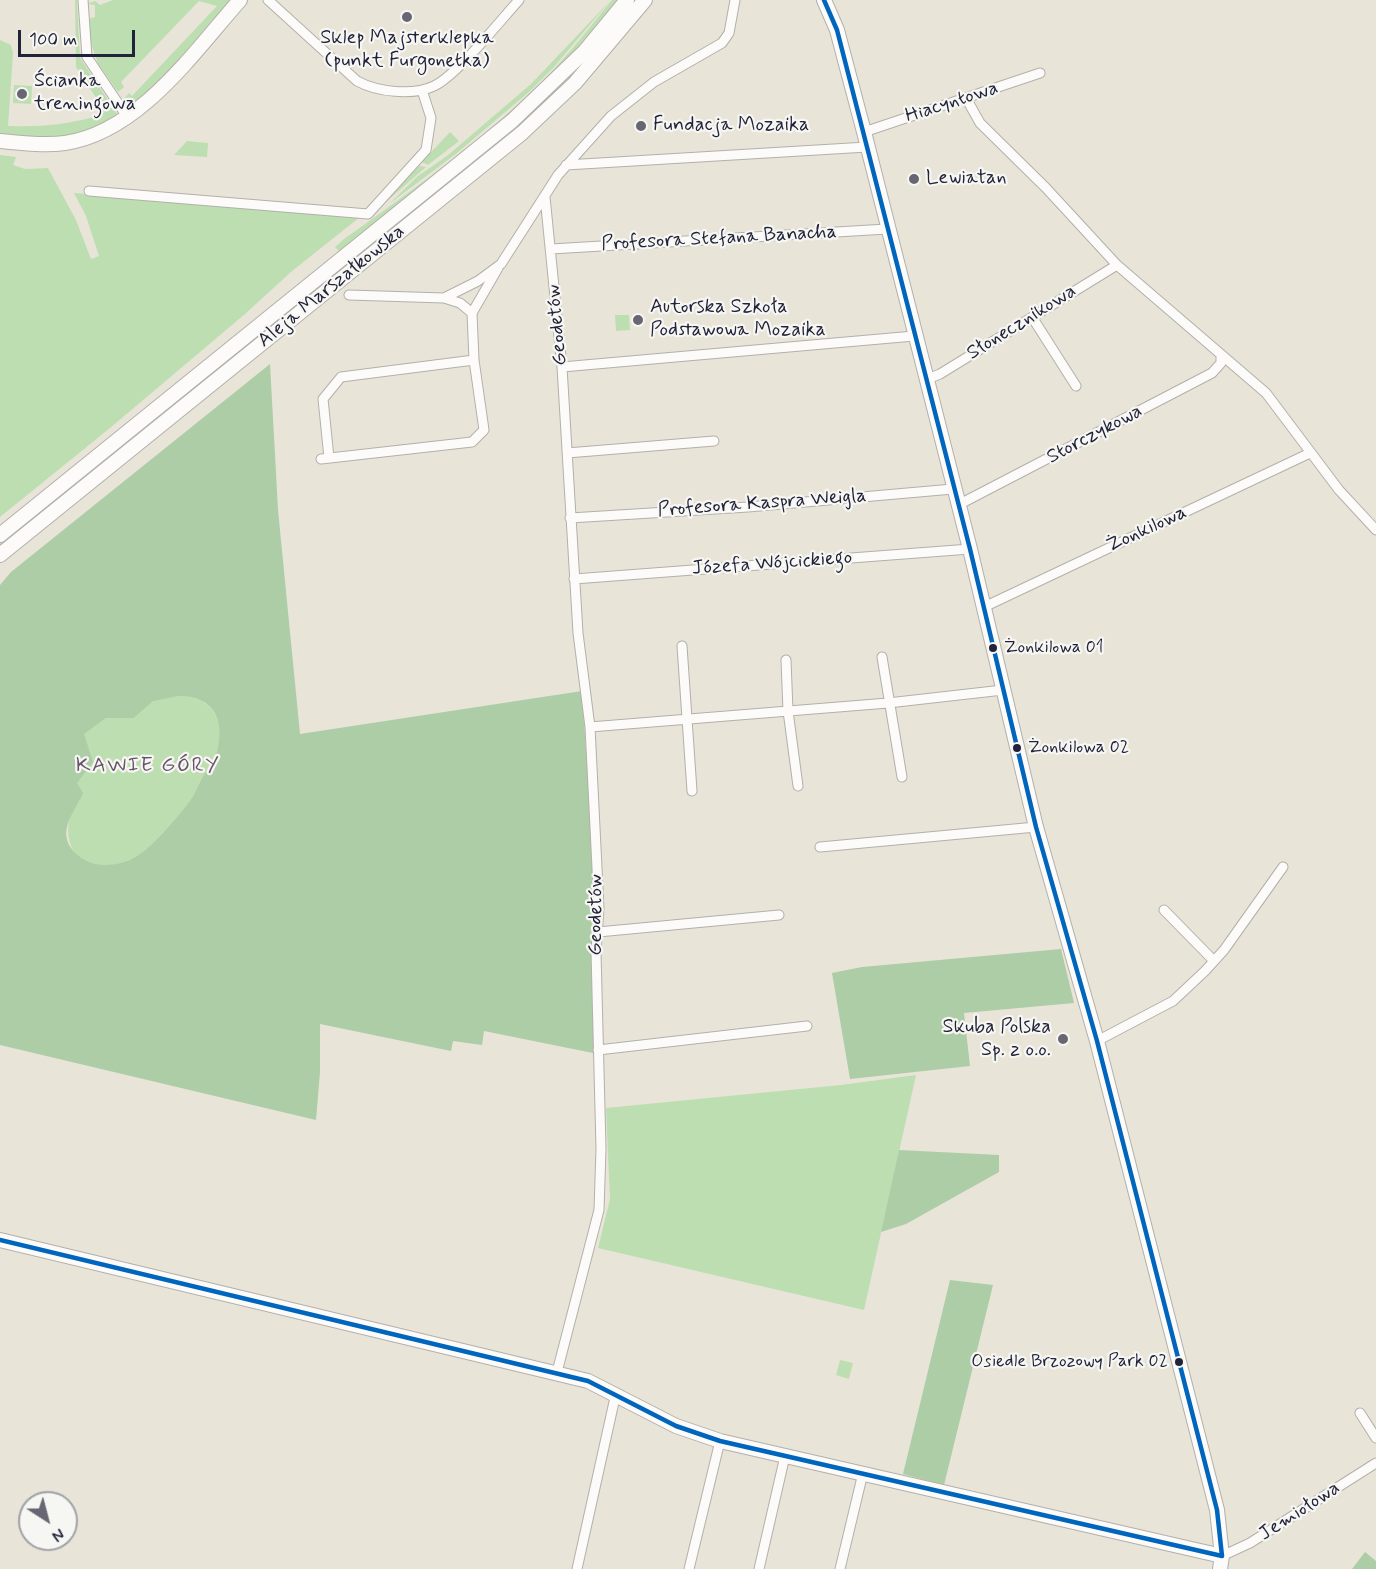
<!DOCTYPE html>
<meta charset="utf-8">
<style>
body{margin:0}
#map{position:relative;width:1376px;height:1569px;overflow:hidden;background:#e8e4d8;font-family:Mynerve,sans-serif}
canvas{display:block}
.north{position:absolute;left:18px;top:1491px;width:60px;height:60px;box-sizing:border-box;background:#f6f6f2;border:2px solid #a1a1a9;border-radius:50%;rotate:144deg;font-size:16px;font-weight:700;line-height:24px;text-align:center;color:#22223b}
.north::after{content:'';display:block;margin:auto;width:21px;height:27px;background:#676672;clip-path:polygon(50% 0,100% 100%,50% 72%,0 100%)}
.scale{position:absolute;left:18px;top:30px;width:117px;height:27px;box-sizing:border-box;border:3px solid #22223b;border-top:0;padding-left:8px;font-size:18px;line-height:21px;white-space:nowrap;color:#22223b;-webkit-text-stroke:4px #f6f6f2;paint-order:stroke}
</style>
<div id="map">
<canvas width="1376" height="1569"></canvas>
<div class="north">N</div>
<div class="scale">100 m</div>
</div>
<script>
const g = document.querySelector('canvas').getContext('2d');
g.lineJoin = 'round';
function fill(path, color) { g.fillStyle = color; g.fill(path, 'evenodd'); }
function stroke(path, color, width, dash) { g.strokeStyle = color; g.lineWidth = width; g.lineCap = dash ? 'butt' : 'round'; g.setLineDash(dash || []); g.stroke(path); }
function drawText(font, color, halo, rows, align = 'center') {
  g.font = font + ' Mynerve,sans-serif'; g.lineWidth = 4.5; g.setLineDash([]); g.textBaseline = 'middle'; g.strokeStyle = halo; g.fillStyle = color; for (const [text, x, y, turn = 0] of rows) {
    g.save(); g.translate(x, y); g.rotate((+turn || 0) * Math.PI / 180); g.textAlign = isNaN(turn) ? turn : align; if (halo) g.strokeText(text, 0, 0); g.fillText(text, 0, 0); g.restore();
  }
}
const green = new Path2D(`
 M75,0H77L80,58L118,115C82,142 43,138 0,137V40L11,45L13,53L8,126C39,127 67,125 97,116L99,102L76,67Z
 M113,0H234C216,19 149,103 130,107L123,100L129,93L132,96L217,6L199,1L121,82L124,87L118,92L98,64L91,43L89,42L88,19L95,17V5L87,4L95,1L100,5Z
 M611,0L553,68L530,91L457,153L389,204L418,176L447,156L531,84Z
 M612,0H618L565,63L524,104L341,253L335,247L344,239C416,188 491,134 553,70C574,48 593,23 612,0Z
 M634,0H638L551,101L351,267L347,261L463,167Z
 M14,85L32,86L31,104L13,103Z
 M450,132L459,141L428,165L422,162Z
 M187,141L208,143L207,157L174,155Z
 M0,155L16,157L13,165L25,169L48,168L76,220L91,259L99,256L86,216L74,193L360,217L292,271L245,314L110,428L0,517Z
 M419,166L426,167L379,208Z
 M343,264L348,270L0,549V541Z
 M615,315H629L630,330L616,331Z
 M178,696C199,696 216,705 220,728C222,738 218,754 214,764C212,769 208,770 205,773C198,782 196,793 190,802C181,813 150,849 139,855C131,859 119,864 109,866C70,871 56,827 80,800L77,783L84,733L106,718H134L153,700Z
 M916,1075L864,1310L598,1248L610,1199L606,1108L841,1085Z
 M840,1360L853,1363L849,1379L836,1375Z`);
const forest = new Path2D(`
 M270,364L278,510L300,734L582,691L594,872L593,1053L484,1031L482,1045L453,1041L451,1051L320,1024V1072L316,1120L0,1045V585L11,572ZM178,696C221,696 226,729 214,763C212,768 209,769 205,773C199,781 196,793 190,801C182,812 151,848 140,854C122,866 98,870 80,857C52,835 74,814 83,793L77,783L93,762L84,734L106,718H134L153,701Z
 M1061,949L1074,1003L964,1013L970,1066L850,1079L832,973L862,967Z
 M899,1150L999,1155V1172L906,1224L881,1232Z
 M950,1280L993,1285L944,1485L903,1474Z
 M1365,1552L1376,1561V1569H1352Z`);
const street = new Path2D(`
 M83,0L87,57L128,118
 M268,0L357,81C377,92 413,96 434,86C457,75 500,21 519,0
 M966,98L980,123L1046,188L1117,265L1266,393L1339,490L1376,530
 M864,132L1040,73
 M566,165L867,147
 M89,191L368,214L426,150L431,118L422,90
 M545,197L562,367L578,633L590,727L599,908L596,952L601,1149L599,1210L557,1372
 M551,249L887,229
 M349,295L444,298L478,281L501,264L558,175L611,116L654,82L722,43L729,33L735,0
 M444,298L460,303L472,313
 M1032,317L1076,386
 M562,367L914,336
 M925,380L940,374L1117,265
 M567,453L714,441
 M329,458L323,399L341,377L474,360
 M321,459L472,442L484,430L474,360L472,313L498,268
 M958,505L1212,373L1221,363V356
 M570,518L748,507L953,489
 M574,579L970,549
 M984,607L1310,453
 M682,646L692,791
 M882,657L902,777
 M786,660L788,711L798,786
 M590,727L888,703L1003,690
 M820,847L1036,827
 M1164,910L1214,961
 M598,932L779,915
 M1097,1041L1173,1001L1205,971L1224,950L1283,867
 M598,1050L807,1026
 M1360,1413L1376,1438
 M1222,1556L1250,1543L1376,1463
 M577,1569L616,1393
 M689,1569L720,1441
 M759,1569L785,1456
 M840,1569L863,1473`);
const secondary = new Path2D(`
 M824,0L837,30L864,132L970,549L1036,827L1097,1041L1217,1510L1222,1556L1220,1569
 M0,141C21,143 44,146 65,143C139,132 193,53 240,0
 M0,535L512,121L585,51L627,0
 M0,555L522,133L575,83L645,0
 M0,1240L588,1381L676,1426L720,1441L1222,1556`);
const bus1 = new Path2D(`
 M824,0L837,30L970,549L1036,827L1097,1041L1217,1510L1222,1556
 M0,1240L588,1381L676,1426L720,1441L1222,1556`);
const markers = [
 [407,17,6,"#676672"],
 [22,94,6,"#676672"],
 [641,126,6,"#676672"],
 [914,179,6,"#676672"],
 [638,320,6,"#676672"],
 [993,648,5,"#22223b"],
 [1017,748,5,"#22223b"],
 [1063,1039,6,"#676672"],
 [1179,1362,5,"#22223b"]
];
const busNames = [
 ["Żonkilowa 01",1004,648],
 ["Żonkilowa 02",1028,748],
 ["Osiedle Brzozowy Park 02",1168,1362,"right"]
];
const poiNames = [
 ["Sklep Majsterklepka",407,39,"center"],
 ["(punkt Furgonetka)",407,62,"center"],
 ["Ścianka",34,82],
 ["treningowa",34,105],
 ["Fundacja Mozaika",653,126],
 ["Lewiatan",926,179],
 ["Autorska Szkoła",650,308],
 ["Podstawowa Mozaika",650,331],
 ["Skuba Polska",1051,1028,"right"],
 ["Sp. z o.o.",1051,1051,"right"]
];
const streetNames = [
 ["Hiacyntowa",952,103,-18],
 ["Profesora Stefana Banacha",719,239,-3],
 ["Aleja Marszałkowska",332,287,-39],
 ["Słonecznikowa",1022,323,-32],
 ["Geodetów",558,325,-95],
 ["Storczykowa",1095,435,-28],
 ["Profesora Kaspra Weigla",762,504,-4],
 ["Żonkilowa",1147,530,-25],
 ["Józefa Wójcickiego",772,564,-4],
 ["Geodetów",597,915,-90],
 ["Jemiołowa",1300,1512,-33]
];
const neighbourhoodNames = [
 ["KAWIE GÓRY",148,767]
];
fill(green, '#bddeb1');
fill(forest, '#accda5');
stroke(street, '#b3b0ab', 11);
stroke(secondary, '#b3b0ab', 16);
stroke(street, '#fcfbf9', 9);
stroke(secondary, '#fcfbf9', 14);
stroke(bus1, '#0065bd', 4.5);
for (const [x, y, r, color] of markers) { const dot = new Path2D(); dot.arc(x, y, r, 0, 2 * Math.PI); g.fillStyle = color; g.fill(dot); stroke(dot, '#f6f6f2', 2); }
drawText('18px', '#22223b', '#f6f6f2', busNames, 'left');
drawText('20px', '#22223b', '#f6f6f2', poiNames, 'left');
drawText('20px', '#22223b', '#f6f6f2', streetNames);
g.letterSpacing = '1.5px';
drawText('21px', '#67526c', '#f6f6f2', neighbourhoodNames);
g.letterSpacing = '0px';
</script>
